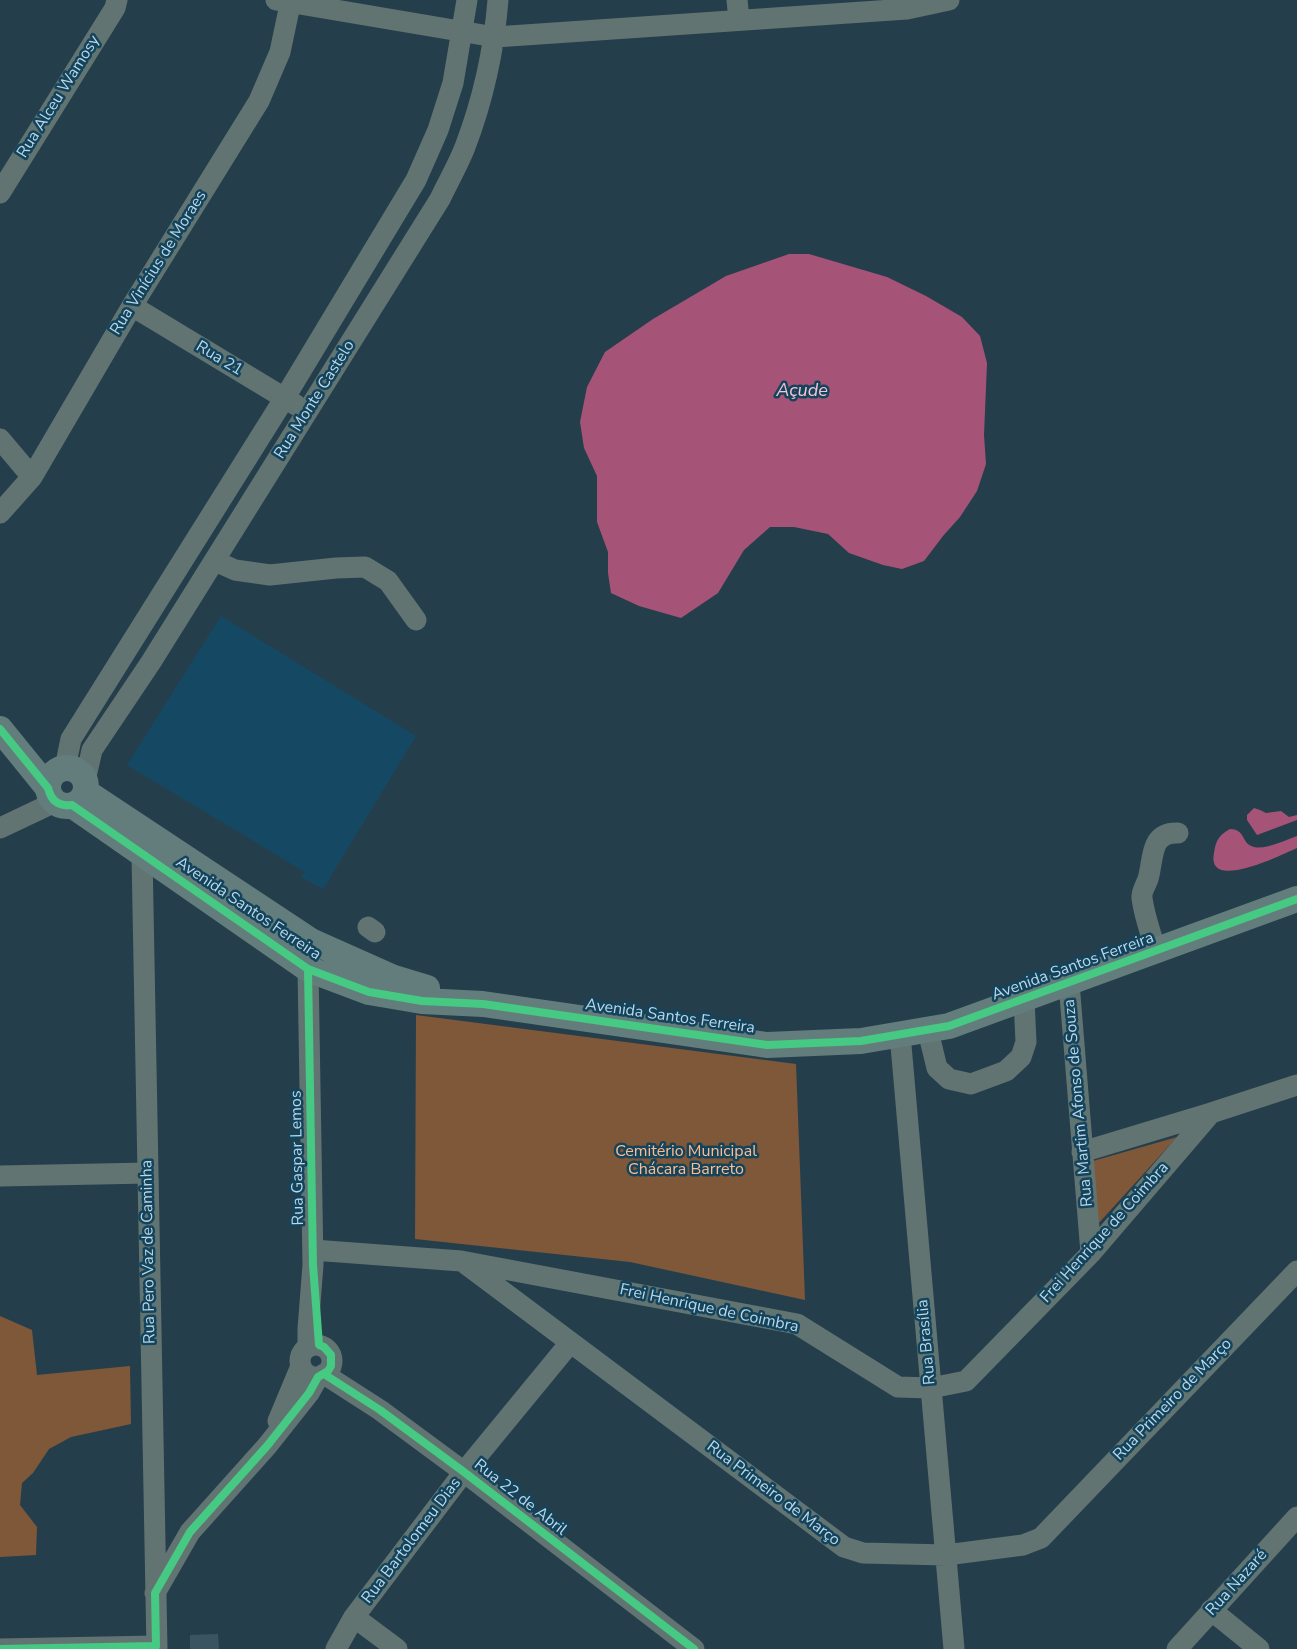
<!DOCTYPE html>
<meta charset="utf-8">
<style>
body{margin:0}
canvas{display:block;background:#243e4c}
</style>
<canvas width="1297" height="1649"></canvas>
<script>
const g = document.querySelector('canvas').getContext('2d');
g.lineJoin = 'round';
function fill(path, color) { g.fillStyle = color; g.fill(path, 'evenodd'); }
function stroke(path, color, width, dash) { g.strokeStyle = color; g.lineWidth = width; g.lineCap = dash ? 'butt' : 'round'; g.setLineDash(dash || []); g.stroke(path); }
function drawText(font, color, halo, rows, align = 'center') {
  g.font = font + ' "Nunito Sans",sans-serif'; g.lineWidth = 5; g.setLineDash([]); g.textBaseline = 'middle'; g.strokeStyle = halo; g.fillStyle = color; for (const [text, x, y, turn = 0] of rows) {
    g.save(); g.translate(x, y); g.rotate((+turn || 0) * Math.PI / 180); g.textAlign = isNaN(turn) ? turn : align; if (halo) g.strokeText(text, 0, 0); g.fillText(text, 0, 0); g.restore();
  }
}
const built = new Path2D(`
 M221,616L416,736L323,889L301,877L305,872L127,765Z`);
const green = new Path2D(`
 M416,1015L796,1064L805,1300L630,1262L415,1239Z
 M1177,1137L1098,1224L1093,1161Z
 M0,1316L32,1330L37,1375L130,1366L131,1424L71,1437L49,1449L33,1473L22,1483L20,1505L37,1527L36,1555L0,1557Z`);
const water = new Path2D(`
 M789,254H809L887,277L926,296L962,317L980,336L987,363L984,435L986,464L977,491L960,517L943,536L924,561L902,569L883,565L849,553L828,534L794,527H770L744,550L718,593L681,618L639,606L611,593L608,573V552L597,522V476L584,448L580,422L587,387L605,352L653,319L726,276Z
 M1254,808L1260,810L1266,813L1281,811L1289,817L1297,815V820L1257,835L1247,820V815Z
 M1230,829C1246,829 1241,844 1254,847C1265,850 1286,840 1297,836V848C1283,854 1206,893 1214,853C1216,840 1219,835 1230,829Z`);
const building = new Path2D(`
 M218,1634L219,1649H190V1635Z`);
const minor = new Path2D(`
 M276,0L495,37L907,9L949,0
 M737,0L739,20
 M0,193L115,8L117,0
 M132,306L296,405
 M0,439L32,477
 M0,513L32,477L132,306L259,101L280,52L291,0
 M215,561L235,570L270,575L336,568L365,567L388,581L416,620
 M65,768L71,739L284,399L416,180L438,130L453,83L467,0
 M85,781L92,750L151,662L440,199C448,182 458,165 465,147C483,100 494,50 498,0
 M0,828L55,802
 M142,855L157,1649
 M368,927L375,932
 M1156,951C1151,934 1144,915 1142,898C1141,892 1146,885 1148,879C1154,859 1149,832 1178,833
 M1069,983L1091,1253
 M928,1031L937,1068L949,1079L971,1084L1006,1071L1021,1057L1026,1042L1024,999
 M900,1034L954,1649
 M1082,1152L1211,1113
 M0,1176L148,1173
 M313,1250L461,1261L797,1324L898,1387L931,1388L966,1381L1091,1253L1211,1113L1297,1085
 M466,1264L844,1547L863,1553L946,1555L1023,1545L1041,1538L1297,1271
 M300 1361a16 16 0 1 1 32 0a16 16 0 1 1-32 0Z
 M308,1347V1329L313,1265L308,969L310,956
 M324,1374L380,1410L464,1472L694,1649
 M278,1421L301,1366
 M155,1593L190,1532L267,1446L309,1393L318,1377
 M1211,1610L1259,1649
 M354,1617L397,1649
 M0,1649L156,1646
 M336,1649L354,1617L464,1472L570,1343
 M1177,1649L1297,1517`);
const major = new Path2D(`
 M0,729L48,788
 M48 787a19 19 0 1 1 38 0a19 19 0 1 1-38 0Z
 M86,792L311,941L394,978L427,988
 M72,805L308,969L369,992L422,1001L483,1004L767,1045L861,1041L949,1026L1297,899`);
const cycleway = new Path2D(`
 M0,729L48,788C51,801 59,807 72,805L308,969L369,992L422,1001L483,1004L767,1045L861,1041L949,1026L1297,899
 M324,1374L380,1410L464,1472L694,1649
 M0,1649L156,1646L155,1593L190,1532L267,1446L309,1393L318,1377L328,1371L331,1366V1355L324,1347L319,1345L313,1265L308,969`);
const streetNames = [
 ["Rua Alceu Wamosy",59,97,-58],
 ["Rua Vinícius de Moraes",159,263,-58],
 ["Rua 21",219,359,31],
 ["Rua Monte Castelo",315,400,-58],
 ["Avenida Santos Ferreira",248,909,34],
 ["Avenida Santos Ferreira",1073,967,-20],
 ["Avenida Santos Ferreira",670,1017,8],
 ["Rua Martim Afonso de Souza",1079,1103,-95],
 ["Rua Gaspar Lemos",298,1158,-91],
 ["Frei Henrique de Coimbra",1105,1233,-48],
 ["Rua Pero Vaz de Caminha",149,1252,-91],
 ["Frei Henrique de Coimbra",709,1309,12],
 ["Rua Brasília",927,1342,-95],
 ["Rua Primeiro de Março",1173,1400,-46],
 ["Rua Primeiro de Março",773,1494,37],
 ["Rua 22 de Abril",520,1498,38],
 ["Rua Bartolomeu Dias",412,1541,-53],
 ["Rua Nazaré",1237,1583,-48]
];
const parkNames = [
 ["Cemitério Municipal",686,1152],
 ["Chácara Barreto",686,1170]
];
const waterNames = [
 ["Açude",802,392]
];
fill(built, '#154963');
fill(green, '#7f5739');
fill(water, '#a65378');
fill(building, '#3a5560');
stroke(minor, '#617472', 21);
stroke(major, '#627d7c', 26);
stroke(cycleway, '#46c982', 8);
drawText('16px', '#b9d7e9', '#14445c', streetNames);
drawText('16px', '#fdbc8f', '#14445c', parkNames);
drawText('italic 18px', '#f7c3d6', '#14445c', waterNames);
</script>
